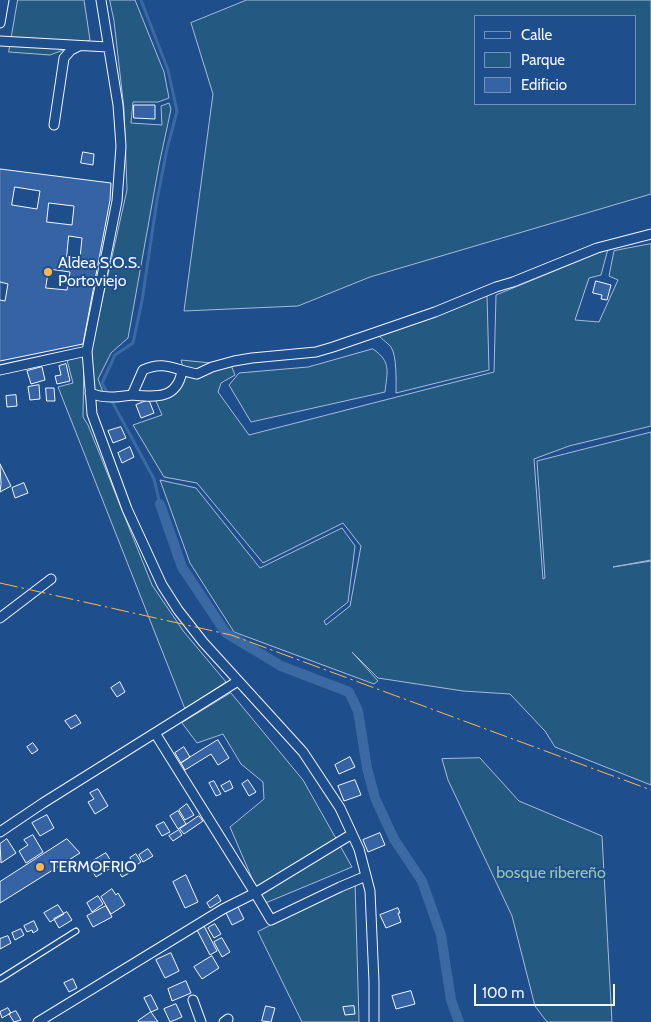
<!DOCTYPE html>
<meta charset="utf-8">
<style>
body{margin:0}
#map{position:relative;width:651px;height:1022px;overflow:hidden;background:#1f4e8c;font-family:Cabin,sans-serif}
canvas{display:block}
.legend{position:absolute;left:474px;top:15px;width:162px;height:90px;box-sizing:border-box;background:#1f4e8c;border:1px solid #7391ba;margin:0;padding:6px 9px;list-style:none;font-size:15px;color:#f2f6ff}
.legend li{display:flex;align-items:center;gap:10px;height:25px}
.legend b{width:25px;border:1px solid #7391ba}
.scale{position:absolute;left:474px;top:984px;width:141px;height:22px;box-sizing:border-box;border:2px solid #f2f6ff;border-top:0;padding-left:6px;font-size:15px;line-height:18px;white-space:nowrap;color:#f2f6ff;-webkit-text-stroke:4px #1f4e8c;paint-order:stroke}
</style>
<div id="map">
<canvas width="651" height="1022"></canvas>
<ul class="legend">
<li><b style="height:6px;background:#1f4e8c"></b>Calle</li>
<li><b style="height:14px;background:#245a82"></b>Parque</li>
<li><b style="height:14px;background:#3563a3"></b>Edificio</li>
</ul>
<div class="scale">100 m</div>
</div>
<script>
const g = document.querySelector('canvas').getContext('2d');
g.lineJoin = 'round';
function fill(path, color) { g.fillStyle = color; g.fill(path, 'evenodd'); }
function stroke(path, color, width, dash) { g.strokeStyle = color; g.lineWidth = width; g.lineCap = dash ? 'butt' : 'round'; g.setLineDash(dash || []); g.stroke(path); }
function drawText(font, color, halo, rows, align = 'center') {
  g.font = font + ' Cabin,sans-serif'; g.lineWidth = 4; g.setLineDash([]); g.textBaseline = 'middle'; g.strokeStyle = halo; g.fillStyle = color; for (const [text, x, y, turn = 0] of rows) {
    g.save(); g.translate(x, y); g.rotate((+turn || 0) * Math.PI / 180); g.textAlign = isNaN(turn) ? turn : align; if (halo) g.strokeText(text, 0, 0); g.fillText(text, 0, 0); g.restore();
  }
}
const green = new Path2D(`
 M18,0H84L90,40L50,55L9,52Z
 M110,0H135L164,72L169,98L158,102H133L131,123L162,125L161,106L169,103L171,109L159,165L128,338L111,353L98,379L103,392L91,390V350L127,190L124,109L114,21Z
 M247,0H651V194L370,277L298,306L184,311L213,94L191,23ZM475,16H635V104H475Z
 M651,244V426L569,446L534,459L543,579L545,578L537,461L651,432V560L613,567L651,561V785L555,747L545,731L510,694L463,691L378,678L352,652L378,681L374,684L234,632L190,563L160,480L196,488L260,568L342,528L355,546L348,602L324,621L326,625L350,606L361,546L343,523L263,563L197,483L164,477L133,425L162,415L156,401L171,392L186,378L181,360L231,365L235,375L221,383L218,392L249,435L494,372L496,295L608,249L601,275L589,278L575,320L599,322L618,280L609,276L614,251Z
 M487,295L489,370L396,393C396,382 397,356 391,347C386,341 381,340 377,332Z
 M373,349C392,362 387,372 385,392L251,422L229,385L239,373L308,367Z
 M84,355L83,417L88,425L152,585L184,632L226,682L185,709L58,387L73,383L67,360Z
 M231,693L303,780L352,867L263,904L230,827L264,799L263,782L241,764L223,734L197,743L182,723Z
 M480,758L519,801L602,836L612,1022H547L535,1006L512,916L448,780L442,759Z
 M355,882L359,1022H302L258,932Z`);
const stream = new Path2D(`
 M141,0L168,70L177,111L167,149L157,200L142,301L133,343L115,355L102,383L154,479L160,504`);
const canal = new Path2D(`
 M160,504L182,567L226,633L281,666L349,692L358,711L367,768L375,798L394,839L422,881L441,935L451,1000L459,1022`);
const building = new Path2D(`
 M134,105H155V119L134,118Z
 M83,152L94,154L93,165L81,163Z
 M0,169L111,183L110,200L83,344L0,361Z
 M15,187L40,191L37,209L12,205Z
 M49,203L74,206L72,225L47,222Z
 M69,236L82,238L80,258L67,257Z
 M49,269L70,272L67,290L46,288Z
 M596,281L611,285L607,300L601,299L602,295L593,293Z
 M0,282L8,284L5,301L0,300Z
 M66,364L70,381L57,384L55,376L61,375L59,366Z
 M42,367L45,380L31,384L27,371Z
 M39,385L40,399L30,400L28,387Z
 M46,388H54L55,401H47Z
 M16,395L17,406L7,407L6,396Z
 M149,400L154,413L141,418L136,405Z
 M121,427L126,438L113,443L108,431Z
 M130,447L134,457L122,463L118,453Z
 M0,464L11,486L0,492L1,484Z
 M24,483L28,493L15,498L12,488Z
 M120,682L125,692L117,697L111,688Z
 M76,715L81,723L71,729L65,721Z
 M218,740L229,758L218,765L211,754L185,770L181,763Z
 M33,743L38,750L32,754L27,747Z
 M184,747L190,757L181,763L175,753Z
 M350,757L355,767L339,774L335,765Z
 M248,780L256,792L249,796L242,784Z
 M355,780L361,795L344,801L338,786Z
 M214,781L221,794L216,796L209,783Z
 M230,781L233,788L225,792L221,786Z
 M98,789L108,806L95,814L88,802L94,799L90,793Z
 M187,804L194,815L185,820L179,810Z
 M178,811L186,824L178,829L170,816Z
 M47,815L54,828L40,836L32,823Z
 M199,816L203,821L184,834L180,829Z
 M164,822L170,832L162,836L156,826Z
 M179,830L182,835L173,841L169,836Z
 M380,833L385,845L368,852L363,840Z
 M33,835L43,852L26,863L19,851L28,845L24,840Z
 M7,839L16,853L1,863L0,844Z
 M67,839L80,853L0,903V882Z
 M148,849L153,856L143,862L139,855Z
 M106,853L114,866L96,877L88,864Z
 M136,854L141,862L135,866L130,858Z
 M126,864L131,872L122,877L117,869Z
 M186,875L198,902L185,908L173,882Z
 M112,889L116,895L118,893L125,905L111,914L101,897Z
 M218,895L221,901L210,908L207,903Z
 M98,896L103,904L92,912L87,903Z
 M58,905L64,914L50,922L44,913Z
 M106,906L112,917L93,927L87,916Z
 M238,907L244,919L232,925L226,913Z
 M398,908L400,913H398L401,922L386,928L380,915Z
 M67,912L72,920L59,928L54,919Z
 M34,921L38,930L33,933L32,930L27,932L24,926Z
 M215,924L221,934L214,938L208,928Z
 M204,926L217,951L210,955L197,930Z
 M21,929L24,935L15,940L12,933Z
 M8,936L11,943L0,949V939Z
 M222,938L230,952L222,957L214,942Z
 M171,953L179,971L165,978L156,960Z
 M212,956L219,968L202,979L194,967Z
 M73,979L77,988L69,992L64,983Z
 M186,981L191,993L172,1001L168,989Z
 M411,991L415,1004L396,1009L392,996Z
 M151,995L158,1009L151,1012L144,998Z
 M176,1004L182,1017L170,1022L164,1009Z
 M266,1006L275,1008L271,1022L262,1021Z
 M354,1006L355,1014L345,1015L343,1007Z
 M8,1008L11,1013L2,1018L0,1012Z
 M16,1011L21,1020L14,1022L9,1014Z
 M151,1012L158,1022H139L138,1021Z`);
const service = new Path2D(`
 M0,979L76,931`);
const minor = new Path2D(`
 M101,0L118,105L121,146L117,201L87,351L92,414L127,509L162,585L178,610L203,642L303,752L340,808L359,849L370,891L374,982V1022
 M0,23L4,0
 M0,41L108,47
 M54,125L64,58L71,50L79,46
 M0,370L87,351
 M90,393C104,399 117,397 132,395L143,370C164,360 175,370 197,374L212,367L234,361L252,358L316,352L333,347L435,312L496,287L513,282L597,248L651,234
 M132,395C155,397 177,400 182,371
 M0,618L51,579
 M155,733L255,893L352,834
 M0,832L43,803L238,681
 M193,1000L201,1022
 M38,1022L223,909L255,893L271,920L340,887L366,876
 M224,1022L228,1019`);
const power = new Path2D(`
 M0,583L231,635L651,790`);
const markers = [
 [48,272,5,"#ffb74d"],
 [40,867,5,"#ffb74d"]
];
const poiNames = [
 ["Aldea S.O.S.",58,263],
 ["Portoviejo",58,281],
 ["TERMOFRIO",50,867]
];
const parkNames = [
 ["bosque ribereño",551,873]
];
fill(green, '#245a82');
stroke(green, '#a8bbd7', 1);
stroke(stream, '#3b69a3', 3);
stroke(canal, '#3b69a3', 10);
fill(building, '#3563a3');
stroke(building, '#f2f6ff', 1);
stroke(service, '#f2f6ff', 7);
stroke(minor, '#f2f6ff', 11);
stroke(service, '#1f4e8c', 4.5);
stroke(minor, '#1f4e8c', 9);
stroke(power, '#ffb74d', 1, [18, 4, 2.5, 4]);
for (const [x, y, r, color] of markers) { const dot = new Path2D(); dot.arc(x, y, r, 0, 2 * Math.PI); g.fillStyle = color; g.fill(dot); stroke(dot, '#1f4e8c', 2); }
drawText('16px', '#f2f6ff', '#1f4e8c', poiNames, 'left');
drawText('16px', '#97c8a6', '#1f4e8c', parkNames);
</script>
